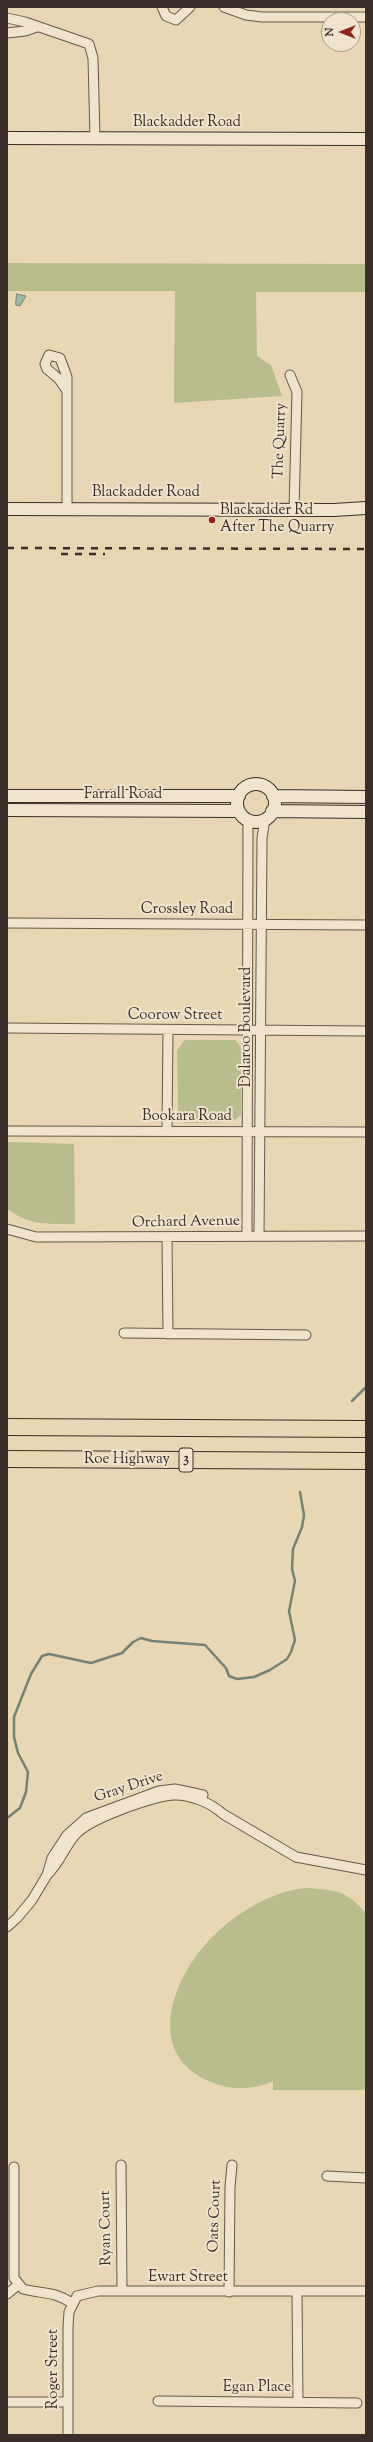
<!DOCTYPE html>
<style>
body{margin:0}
#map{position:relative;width:373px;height:2442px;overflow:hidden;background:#e9d6b2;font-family:"Sorts Mill Goudy",serif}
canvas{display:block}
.frame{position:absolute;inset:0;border:8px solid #3c2e28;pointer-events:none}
.north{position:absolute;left:321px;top:12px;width:40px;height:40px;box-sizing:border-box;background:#f1e4cd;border:1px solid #a99b8b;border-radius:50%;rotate:270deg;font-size:11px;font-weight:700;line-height:16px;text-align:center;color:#3c2e28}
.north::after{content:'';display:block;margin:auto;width:14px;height:18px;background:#8f2418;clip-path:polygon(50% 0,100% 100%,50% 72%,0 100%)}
</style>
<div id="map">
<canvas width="373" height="2442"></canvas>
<div class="frame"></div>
<div class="north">N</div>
</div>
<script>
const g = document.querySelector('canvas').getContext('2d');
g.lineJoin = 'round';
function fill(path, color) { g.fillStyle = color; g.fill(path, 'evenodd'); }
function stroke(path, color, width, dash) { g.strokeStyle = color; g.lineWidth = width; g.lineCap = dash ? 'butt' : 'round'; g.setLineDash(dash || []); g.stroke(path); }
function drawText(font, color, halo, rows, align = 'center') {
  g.font = font + ' "Sorts Mill Goudy",serif'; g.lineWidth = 4; g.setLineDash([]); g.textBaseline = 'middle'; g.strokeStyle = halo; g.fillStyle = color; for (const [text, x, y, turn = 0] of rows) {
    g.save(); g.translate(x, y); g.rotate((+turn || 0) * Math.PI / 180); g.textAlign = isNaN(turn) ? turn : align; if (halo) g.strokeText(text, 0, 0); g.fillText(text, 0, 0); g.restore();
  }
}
const green = new Path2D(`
 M7,263L366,264V292H256L257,356L271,365L282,396L174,403L175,291H7Z
 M185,1040H235L241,1047V1115L232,1122L184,1123L178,1114L177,1050Z
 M7,1142L74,1144L75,1224C47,1224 31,1226 7,1209Z
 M306,1888C335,1890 346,1890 366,1913V2090H273V2081C253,2090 233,2091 211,2082C147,2056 169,1986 205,1945C229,1917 269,1891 306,1888Z`);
const water = new Path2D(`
 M17,294L26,296L20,306L16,305Z`);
const stream = new Path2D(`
 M352,1401L366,1387
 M7,1818L20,1808L26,1792L28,1772L18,1753L14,1737V1717L31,1674L42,1656L49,1654L91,1663L122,1653L133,1642L141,1638L152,1641L205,1645L226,1668L229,1676L237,1679L254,1677L270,1670L287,1659L291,1652L295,1640L289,1611L295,1581L292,1569L293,1549L302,1527L304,1515L300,1492`);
const street = new Path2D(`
 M162,7L166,16L176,20L190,7
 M224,7L246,15L262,17H366
 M7,18L25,22L89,44L93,58L95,138
 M7,33L25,31L37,27
 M290,375L297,392L294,510
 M67,391V377L60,358L49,355L45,364L47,369L59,379L67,391V509
 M7,923L366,925
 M7,1028L366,1031
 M7,1131L366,1132
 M167,1131L168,1030
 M7,1229L36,1237L366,1236
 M247,1236L248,820
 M259,1236L262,838L265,819
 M167,1238L168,1334
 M124,1333L306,1335
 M47,1875C60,1862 64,1848 75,1835C88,1819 151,1797 173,1795C190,1794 211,1803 223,1814L296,1857L366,1870
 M7,1927L17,1918L32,1900L47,1875L52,1858L67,1835L86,1818L159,1791L175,1789L203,1795
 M121,2165L122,2291
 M14,2167V2278L23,2289C42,2294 54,2291 72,2303
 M327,2176L366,2178
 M229,2292L230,2187L232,2165
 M297,2292L298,2402
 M7,2294L18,2285
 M158,2401L357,2403
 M7,2402H67
 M68,2435V2327L69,2312L77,2296L98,2291H366`);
const secondary = new Path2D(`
 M7,138L366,139
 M7,509L334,510L366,508
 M237 803a19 19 0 1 1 38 0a19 19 0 1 1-38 0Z
 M7,796H239
 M273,796L366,797
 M7,810L239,811
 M272,811L366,812`);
const highway = new Path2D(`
 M7,1427L366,1429
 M7,1459L366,1461`);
const rail = new Path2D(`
 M7,548L366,549
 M61,554H105`);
const markers = [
 [212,520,4,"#8f2418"]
];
const shields = [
 [186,1460,14]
];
const shieldNames = [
 ["3",186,1460]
];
const streetNames = [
 ["Blackadder Road",187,123],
 ["The Quarry",281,441,-88],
 ["Blackadder Road",146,493],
 ["Farrall Road",123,795],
 ["Crossley Road",187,910],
 ["Coorow Street",175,1016],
 ["Dalaroo Boulevard",247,1027,-90],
 ["Bookara Road",187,1117],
 ["Orchard Avenue",186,1223,-1],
 ["Roe Highway",127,1460],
 ["Gray Drive",129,1788,-18],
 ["Oats Court",216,2216,-88],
 ["Ryan Court",107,2228,-91],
 ["Ewart Street",188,2278],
 ["Roger Street",54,2369,-90],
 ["Egan Place",257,2388]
];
const poiNames = [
 ["Blackadder Rd",220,511],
 ["After The Quarry",220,528]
];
fill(green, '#b8bd8b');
fill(water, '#99baa6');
stroke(water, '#748274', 1);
stroke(stream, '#748274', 2.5);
stroke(street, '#67584a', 11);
stroke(secondary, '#3c2e28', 14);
stroke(highway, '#3c2e28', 18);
stroke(street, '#f1e4cd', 9);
stroke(secondary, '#f1e4cd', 12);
stroke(highway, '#e9d6b2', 16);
stroke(rail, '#3c2e28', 2.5, [7, 7]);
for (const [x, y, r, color] of markers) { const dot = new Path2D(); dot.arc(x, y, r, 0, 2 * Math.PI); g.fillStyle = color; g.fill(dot); stroke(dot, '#f1e4cd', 1.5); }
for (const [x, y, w] of shields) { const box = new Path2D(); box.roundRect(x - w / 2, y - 12, w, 24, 3); g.fillStyle = '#f1e4cd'; g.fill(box); stroke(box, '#3c2e28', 1); }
drawText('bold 14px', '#3c2e28', null, shieldNames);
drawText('15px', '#3c2e28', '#f1e4cd', streetNames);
drawText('15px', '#3c2e28', '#f1e4cd', poiNames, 'left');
</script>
